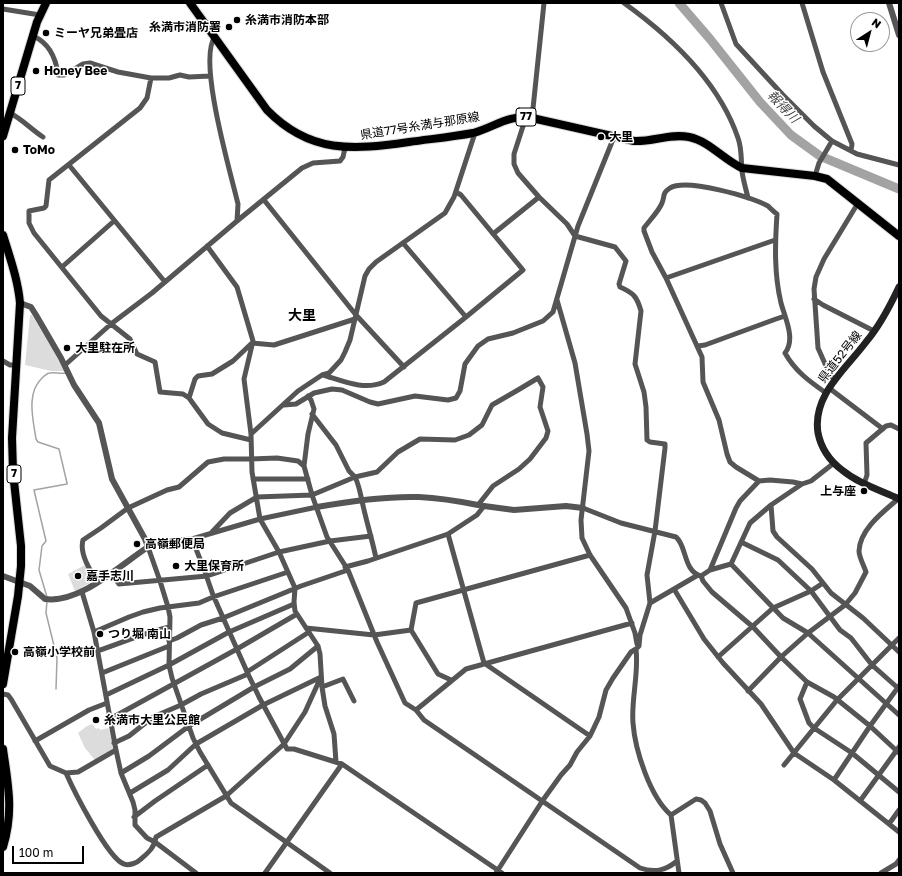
<!DOCTYPE html>
<meta charset="utf-8">
<style>
body{margin:0}
#map{position:relative;width:902px;height:876px;overflow:hidden;background:#fff;font-family:"Golos Text",sans-serif}
canvas{display:block}
.frame{position:absolute;inset:0;border:4px solid #000;pointer-events:none}
.north{position:absolute;left:850px;top:12px;width:40px;height:40px;box-sizing:border-box;background:#fff;border:1px solid #999;border-radius:50%;rotate:36deg;font-size:11px;font-weight:700;line-height:16px;text-align:center;color:#000}
.north::after{content:'';display:block;margin:auto;width:14px;height:18px;background:#000;clip-path:polygon(50% 0,100% 100%,50% 72%,0 100%)}
.scale{position:absolute;left:12px;top:846px;width:72px;height:18px;box-sizing:border-box;border:2px solid #000;border-top:0;padding-left:5px;font-size:12px;line-height:14px;white-space:nowrap;color:#000;-webkit-text-stroke:3px #fff;paint-order:stroke}
</style>
<div id="map">
<canvas width="902" height="876"></canvas>
<div class="frame"></div>
<div class="north">N</div>
<div class="scale">100 m</div>
</div>
<script>
const g = document.querySelector('canvas').getContext('2d');
g.lineJoin = 'round';
function fill(path, color) { g.fillStyle = color; g.fill(path, 'evenodd'); }
function stroke(path, color, width, dash) { g.strokeStyle = color; g.lineWidth = width; g.lineCap = dash ? 'butt' : 'round'; g.setLineDash(dash || []); g.stroke(path); }
function drawText(font, color, halo, rows, align = 'center') {
  g.font = font + ' "Golos Text","Noto Sans JP",sans-serif'; g.lineWidth = 3; g.setLineDash([]); g.textBaseline = 'middle'; g.strokeStyle = halo; g.fillStyle = color; for (const [text, x, y, turn = 0] of rows) {
    g.save(); g.translate(x, y); g.rotate((+turn || 0) * Math.PI / 180); g.textAlign = isNaN(turn) ? turn : align; if (halo) g.strokeText(text, 0, 0); g.fillText(text, 0, 0); g.restore();
  }
}
const green = new Path2D(`
 M30,315H32L65,371H51L25,365Z
 M85,565L93,581L75,591L68,574Z
 M92,724L96,729L99,728L100,730L108,728L110,732L113,749L95,760L85,748L78,733L87,726Z`);
const stream = new Path2D(`
 M47,597L39,570L42,546L46,541L34,490L67,484V483L59,449L38,442L36,439C33,419 26,393 42,378C44,376 47,373 50,373C55,372 60,374 66,373
 M47,601L46,613L57,658L56,689`);
const river = new Path2D(`
 M679,3L710,39L760,102L791,135L820,156L899,189`);
const minor = new Path2D(`
 M624,3C670,36 719,82 738,138C742,149 741,160 742,171C743,180 746,189 748,198
 M721,3L736,44L783,95L814,126L832,141L857,154L899,165
 M802,3L823,72L852,144L851,151
 M3,9L40,15
 M33,36C49,43 56,58 58,75H64L70,72L83,64L90,63L118,72L151,78H169L180,75L189,77L210,76
 M215,37C197,59 231,174 238,204L237,221
 M151,78L147,98L140,108L49,180L46,206L44,208L29,211V223L34,233L101,316L130,339L137,354L155,362L160,392L183,394L189,398
 M10,113C22,119 32,130 43,137
 M532,118L544,3
 M69,165L165,282
 M815,176L819,163L832,141
 M264,200L356,315L404,367
 M493,234L539,197
 M403,243L466,317
 M207,246L237,287L253,341L244,379L251,434L252,472L260,519L279,552L295,588L294,602L295,611L318,646L320,654L322,687L325,706L334,734L336,762
 M62,267L114,221
 M666,278L775,240
 M814,299L823,305L874,331
 M557,300L575,363L587,434L589,451L581,520L582,538L590,555L626,608L635,633L637,644
 M698,346L705,345L776,319L785,316
 M3,361L10,365H17
 M65,365L111,324L152,293L237,221L302,168L313,163L340,161L343,157L345,148
 M323,375C343,381 364,391 384,382L466,317L523,270L461,195L456,192
 M835,380L830,375L818,348L814,289L816,277L824,259L858,203
 M829,388L883,429
 M308,396L311,400L314,409L308,434L304,466L312,495L327,537L348,570L377,642L405,703L416,710L424,720L640,868C654,873 665,871 677,861
 M284,405L296,404L314,393L332,389L342,390L370,402L378,404L415,396L448,400L456,398L460,391L465,364L478,346L488,339L513,333L543,321L553,312L578,226L614,137
 M312,414L336,445L349,471L355,477L377,472L398,452L420,439L455,440L469,435L482,425L492,405L518,390L538,378L543,387L540,407L548,431L546,438L530,459L519,469L493,486L478,505L484,506L477,515L448,534L368,561L345,567
 M251,434L298,391L322,375L329,373L341,360L345,352L350,340L365,276L369,269L376,262L445,213L454,197L474,136L473,133
 M251,440L222,433L208,424L189,398L195,379L198,376L212,374L233,361L252,343L274,345L355,319
 M834,463L811,481L802,484L771,505L773,531L777,537L812,569L831,593L863,618L899,652
 M253,479H308
 M802,484L793,482L770,480L759,481L736,467L730,462L727,454L719,420L703,382L702,357L666,278L652,252L644,231V228C649,221 659,211 662,203C665,196 662,193 670,188C687,178 751,197 768,206C771,209 774,212 777,214C775,244 774,274 781,303C785,318 796,339 785,353C795,371 809,381 826,393
 M864,484L867,475L866,443L886,426L891,425L899,429
 M317,507L260,519L192,539L164,541L148,547L160,581L168,607L170,617L169,665L172,678L193,738L200,752L231,803L330,873
 M583,508L621,523L676,537C687,546 683,571 701,576L710,570L736,508L740,501L759,481
 M212,532L230,513L257,497L312,495L355,477C359,485 360,492 362,501C366,520 372,539 376,558
 M448,534L484,663L590,736
 M192,539L204,569L213,595L248,674L259,697L287,749H294L342,764L502,873
 M741,542L778,560L811,591L840,630L851,638L872,665L899,689
 M731,564L783,618L808,633L899,715
 M710,570L731,564L750,523L771,505
 M111,573L119,584L207,576L279,552L330,541L371,536
 M701,576L703,581L712,592L753,627L781,657L807,682L834,697L870,726L899,753
 M98,582C90,571 79,554 83,540L101,528L128,508L167,490L179,487L208,462L224,459H251L277,458L298,461L304,466
 M674,589L704,639L723,663L761,704L794,753L834,780L899,832
 M82,592L94,632L116,750L121,773L133,802L135,810V825L147,838L155,842L196,873
 M650,603L698,575
 M306,628L374,635L411,630L416,603L590,555
 M411,630L438,674L451,680
 M94,632L129,617L143,612L160,608L199,603L213,597L288,572
 M169,641L177,638L201,625L223,618L301,586L348,570
 M636,649C639,674 631,699 633,723C635,750 650,797 671,815L679,873
 M97,651C121,643 144,633 169,627
 M718,657L773,608L811,591L823,583
 M247,672L309,632
 M102,673L169,646
 M807,682L800,699L809,723L814,728L852,753L899,792
 M322,687L343,679L354,701
 M748,691L781,657L808,633L845,605L855,593L866,572C864,566 859,557 859,551C860,529 883,512 898,499
 M3,694L8,695L11,699L50,766L66,773L78,772L116,750
 M106,695L169,665L229,632L294,604
 M416,710L466,669L632,623
 M110,719L237,649L297,614
 M35,741L89,710L107,703
 M114,743L129,736L153,717L181,705L201,694L248,674
 M784,765L837,700L899,638
 M66,773C73,789 108,859 124,864C129,866 137,863 141,859C149,852 154,848 156,837L226,796L284,744L305,712L320,679
 M121,773L149,756L189,726L254,687L290,669L318,646
 M834,780L870,726L899,686
 M130,793L168,770L196,744L263,705L321,677
 M860,801L899,747
 M671,815L696,799L701,800L705,803L710,811L720,844L733,873
 M134,817L155,801L208,765
 M889,824L899,810
 M265,873L342,764
 M496,873L543,800L561,775L570,765L577,752L590,736L599,717L606,690L613,678L631,652L636,649L639,646L640,635L650,603L647,575L655,531L665,448V444L650,442L647,440L646,407L644,392L635,364L641,311C637,297 634,293 620,287L619,284L626,261L615,247L575,236L567,224L539,197L518,173L514,164V154L526,117
 M881,873L896,864L899,860`);
const tertiary = new Path2D(`
 M889,3L899,35
 M484,506L514,510L566,506L583,508
 M317,507C350,501 385,496 419,497C439,498 458,501 478,505
 M3,576L30,586L45,599C80,604 120,565 148,547L145,539L112,479L99,423L74,385L61,358L36,315L31,307L20,303`);
const secondary = new Path2D(`
 M899,287C891,304 878,328 866,342C846,369 812,395 818,433C821,448 830,461 842,470C859,484 880,490 899,499`);
const primary = new Path2D(`
 M190,3L267,110C310,154 353,150 409,142C430,139 452,137 473,133C495,127 508,114 532,118L634,141C653,142 671,133 689,137C709,141 724,160 742,168L815,176L827,179L899,236
 M3,136L37,22L46,3
 M3,235C10,258 18,280 20,303L12,438L13,472L21,546V566L18,596L3,684
 M3,749C8,785 14,811 3,847`);
const markers = [
 [237,20,4,"#000"],
 [229,27,4,"#000"],
 [46,33,4,"#000"],
 [36,71,4,"#000"],
 [601,137,4,"#000"],
 [15,150,4,"#000"],
 [67,348,4,"#000"],
 [864,491,4,"#000"],
 [137,544,4,"#000"],
 [176,566,4,"#000"],
 [78,576,4,"#000"],
 [100,634,4,"#000"],
 [15,652,4,"#000"],
 [96,720,4,"#000"]
];
const shields = [
 [18,86,14],
 [526,117,20],
 [14,474,14]
];
const shieldNames = [
 ["7",18,86],
 ["77",526,117],
 ["7",14,474]
];
const poiNames = [
 ["糸満市消防本部",245,20],
 ["糸満市消防署",221,27,"right"],
 ["ミーヤ兄弟畳店",54,33],
 ["Honey Bee",44,71],
 ["大里",609,137],
 ["ToMo",23,150],
 ["大里駐在所",75,348],
 ["上与座",856,491,"right"],
 ["高嶺郵便局",145,544],
 ["大里保育所",184,566],
 ["嘉手志川",86,576],
 ["つり堀 南山",108,634],
 ["高嶺小学校前",23,652],
 ["糸満市大里公民館",104,720]
];
const streetNames = [
 ["県道77号糸満与那原線",420,126,-9],
 ["県道52号線",840,357,-52]
];
const waterNames = [
 ["報得川",783,107,46]
];
const quarterNames = [
 ["大里",302,316]
];
fill(green, '#dcdcdc');
stroke(stream, '#a3a3a3', 1.5);
stroke(river, '#a3a3a3', 9);
stroke(primary, '#dbdbdb', 10);
stroke(minor, '#555', 5);
stroke(tertiary, '#555', 6);
stroke(secondary, '#222', 7);
stroke(primary, '#000', 8);
for (const [x, y, r, color] of markers) { const dot = new Path2D(); dot.arc(x, y, r, 0, 2 * Math.PI); g.fillStyle = color; g.fill(dot); stroke(dot, '#fff', 1.5); }
for (const [x, y, w] of shields) { const box = new Path2D(); box.roundRect(x - w / 2, y - 9, w, 18, 3); g.fillStyle = '#fff'; g.fill(box); stroke(box, '#000', 1); }
drawText('bold 11px', '#000', null, shieldNames);
drawText('bold 12px', '#000', '#fff', poiNames, 'left');
drawText('12px', '#000', '#fff', streetNames);
drawText('italic 13px', '#444', '#fff', waterNames);
drawText('bold 14px', '#000', '#fff', quarterNames);
</script>
